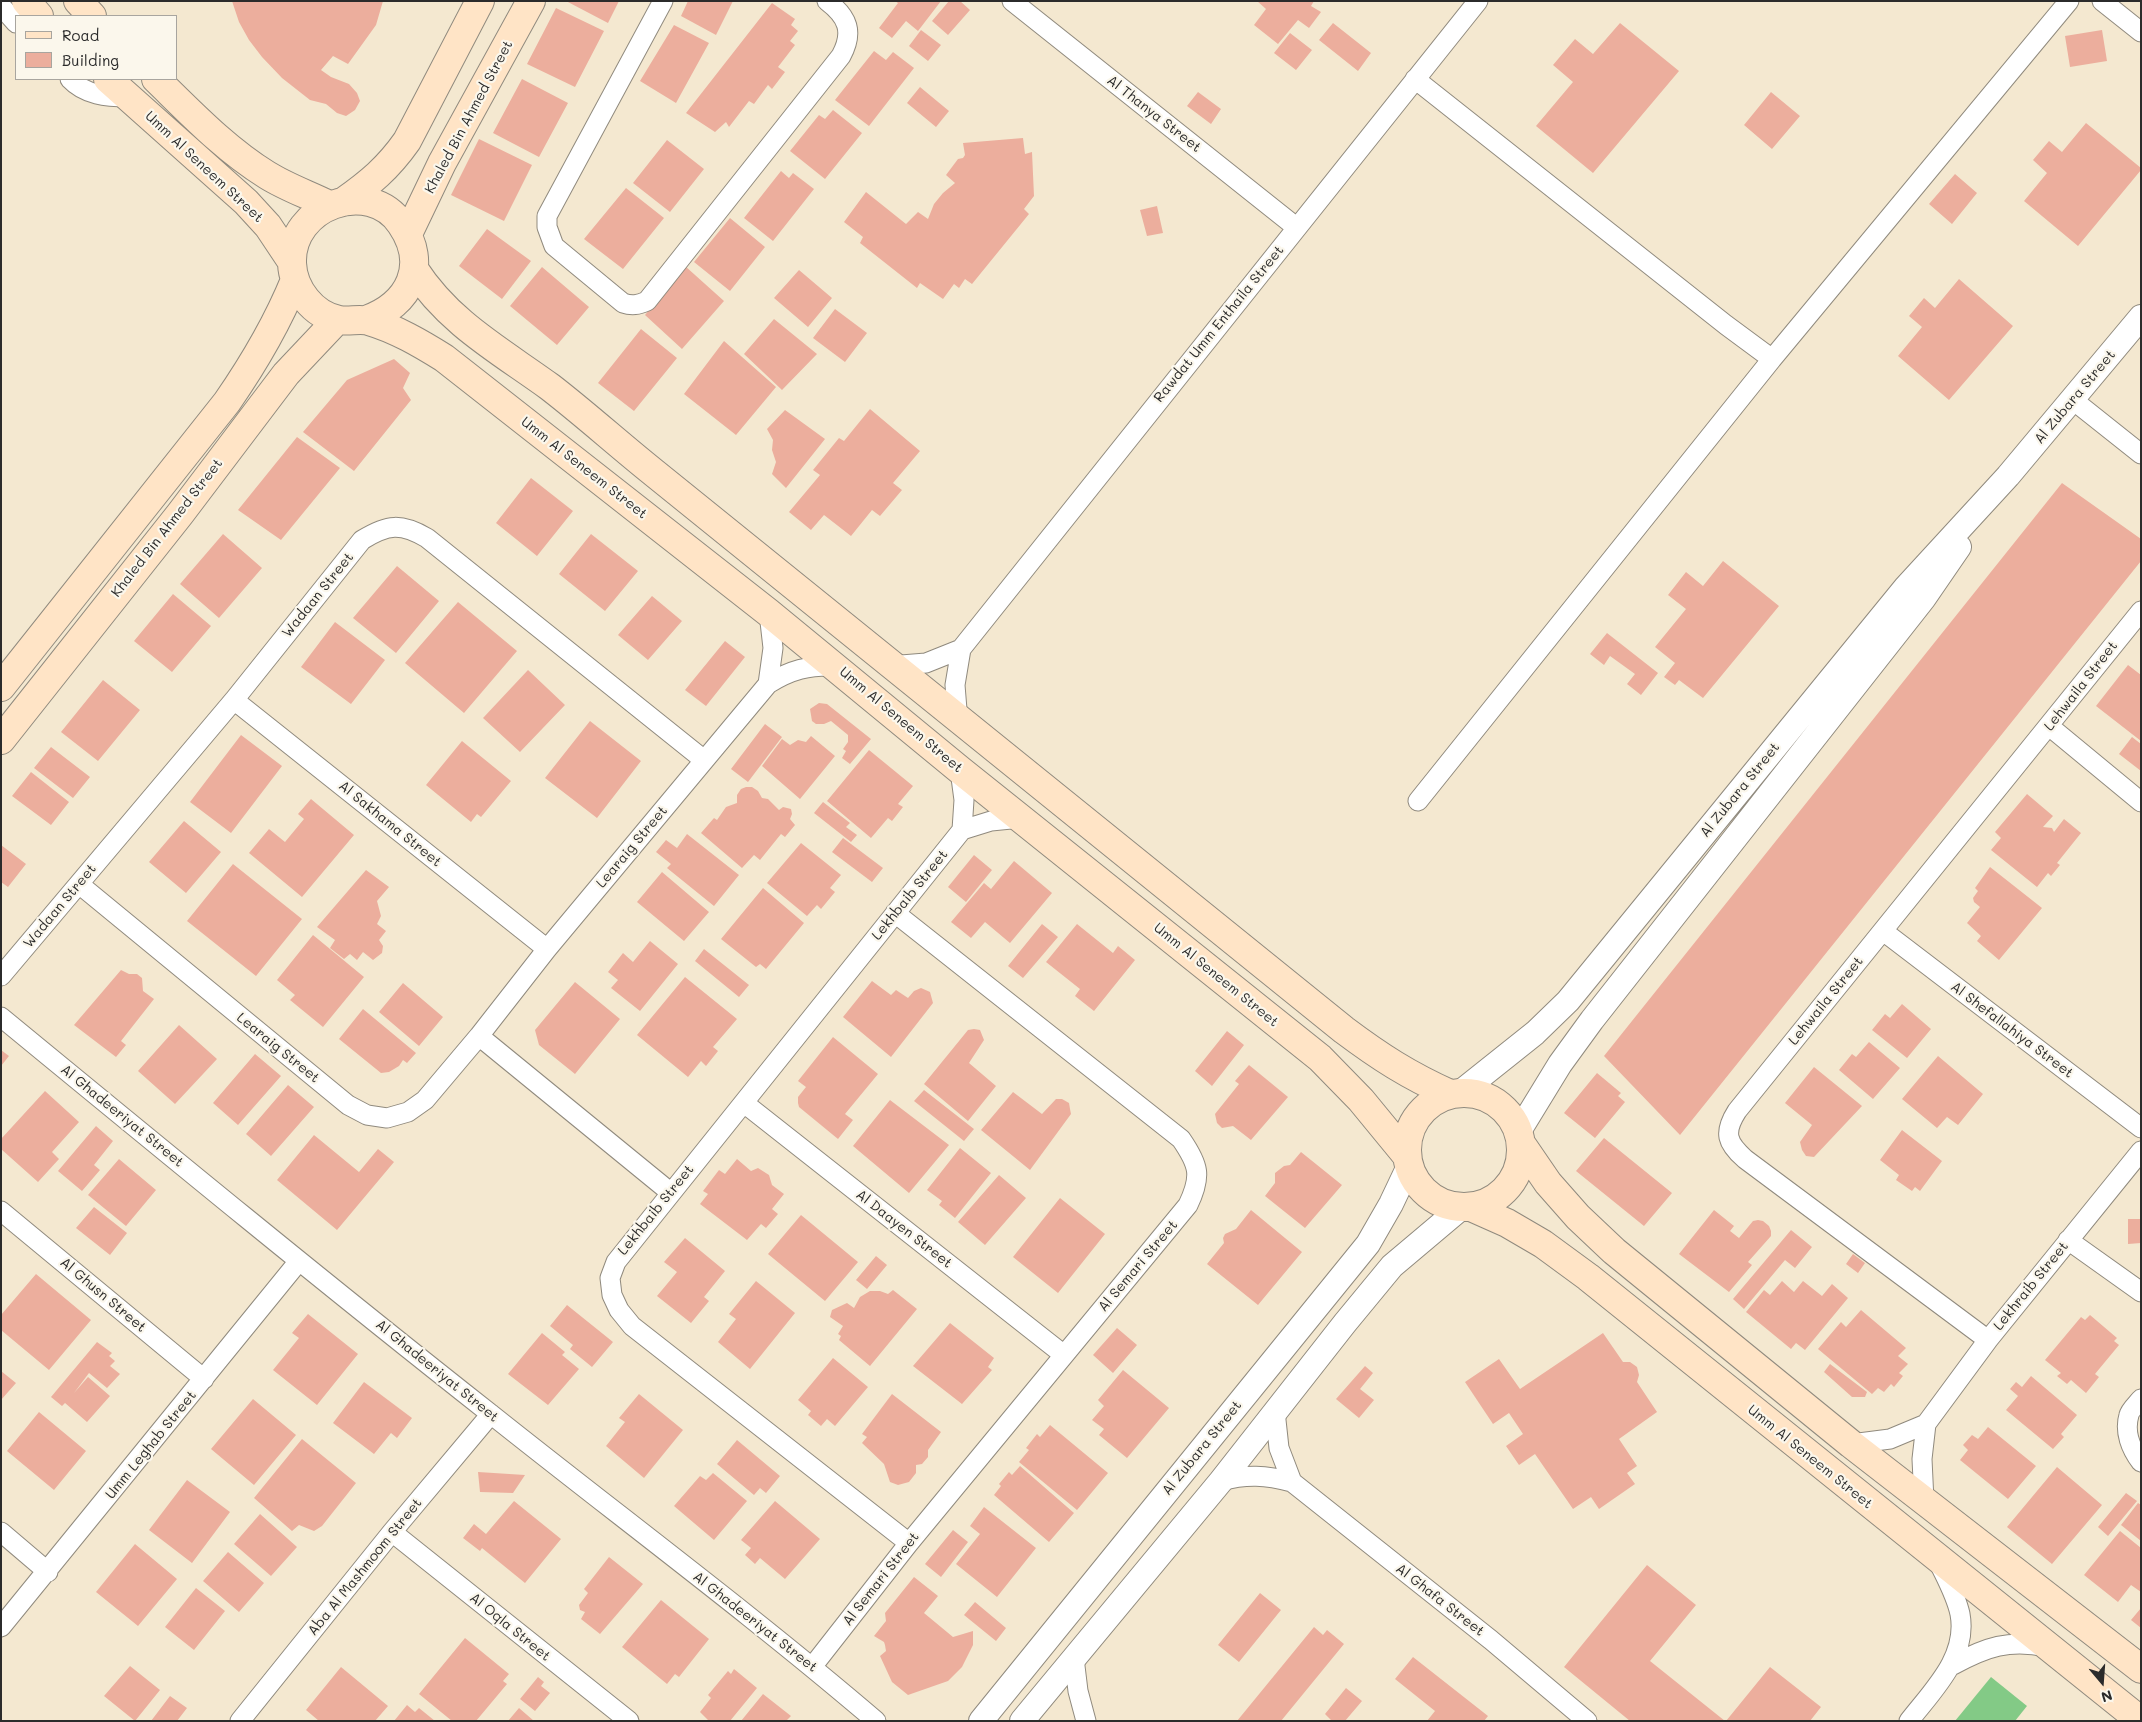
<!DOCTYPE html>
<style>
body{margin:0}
#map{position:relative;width:2142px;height:1722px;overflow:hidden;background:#f4e8d0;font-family:Mali,sans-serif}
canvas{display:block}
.frame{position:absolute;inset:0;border:2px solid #2b2b2b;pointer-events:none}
.legend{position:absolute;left:15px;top:15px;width:162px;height:65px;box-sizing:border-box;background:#fbf7ec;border:1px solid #a8a59f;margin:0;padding:6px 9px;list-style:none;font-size:15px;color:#2b2b2b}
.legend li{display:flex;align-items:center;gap:10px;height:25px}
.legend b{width:25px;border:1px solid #a8a59f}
.north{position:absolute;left:2077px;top:1657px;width:50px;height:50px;-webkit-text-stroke:4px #fbf7ec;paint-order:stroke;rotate:162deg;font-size:14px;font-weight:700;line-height:20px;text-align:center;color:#2b2b2b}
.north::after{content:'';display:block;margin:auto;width:18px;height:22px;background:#2b2b2b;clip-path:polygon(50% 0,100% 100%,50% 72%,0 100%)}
</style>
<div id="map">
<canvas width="2142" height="1722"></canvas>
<div class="frame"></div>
<ul class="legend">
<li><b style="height:6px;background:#ffe4c6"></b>Road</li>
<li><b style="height:14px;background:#ecae9d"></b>Building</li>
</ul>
<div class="north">N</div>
</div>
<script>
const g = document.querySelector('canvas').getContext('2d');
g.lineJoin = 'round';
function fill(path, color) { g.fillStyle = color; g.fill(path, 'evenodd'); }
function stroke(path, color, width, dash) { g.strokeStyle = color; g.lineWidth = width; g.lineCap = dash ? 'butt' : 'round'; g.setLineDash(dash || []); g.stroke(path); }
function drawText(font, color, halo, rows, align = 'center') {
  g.font = font + ' Mali,sans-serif'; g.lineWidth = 4.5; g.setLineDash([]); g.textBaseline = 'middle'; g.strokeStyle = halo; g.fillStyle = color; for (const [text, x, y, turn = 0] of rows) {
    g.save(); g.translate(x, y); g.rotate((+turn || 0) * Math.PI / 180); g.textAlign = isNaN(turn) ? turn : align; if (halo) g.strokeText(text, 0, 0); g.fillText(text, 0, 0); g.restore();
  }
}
const green = new Path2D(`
 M1991,1677L2027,1706L2015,1721H1955Z`);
const building = new Path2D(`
 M232,1H383L376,25L348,64L333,56L321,70L331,77L349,84L357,93L360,101L355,110L346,116L337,113L326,104L310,100L282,78L262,57L249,40L239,22Z
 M566,1H619L608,23Z
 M688,1H733L716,35L681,16Z
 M895,1H941L918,31L906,21L892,38L879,28L898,3Z
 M949,1H960L970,10L948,35L932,21Z
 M1257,1H1314L1311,6L1321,12L1309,28L1298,20L1278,44L1254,25L1266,9Z
 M772,3L795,19L791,25L798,31L790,41L795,45L778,67L785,72L772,89L768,85L754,104L749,101L729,127L726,122L715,132L686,113Z
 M556,8L604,31L575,87L527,64Z
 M1333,23L1371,53L1358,71L1319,40Z
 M1620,23L1679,71L1593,173L1536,126L1573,82L1553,65L1575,39L1593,54Z
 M674,25L709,43L676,103L640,81Z
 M921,30L941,45L928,61L909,46Z
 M2102,30L2107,61L2070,67L2065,36Z
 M1290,33L1312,50L1296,70L1274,53Z
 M874,51L886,60L893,52L914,68L869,126L835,100Z
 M522,79L568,103L539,157L493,133Z
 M920,87L949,111L936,127L907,103Z
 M1198,92L1221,109L1211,124L1187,106Z
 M1771,92L1800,116L1772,149L1744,125Z
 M833,110L862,133L825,179L790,151L819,115L825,119Z
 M2086,123L2141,168V170L2078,246L2024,201L2047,173L2033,160L2049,141L2062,152Z
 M1023,138L1025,154L1032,152L1034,196L1024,209L1029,214L972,284L965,279L959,288L954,284L943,299L920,283L917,288L860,243L863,237L844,222L866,192L906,224L918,212L928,219L934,204L943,193L955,183L946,175L958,159L963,158L965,155L963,143Z
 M479,139L532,165L504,221L451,195Z
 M667,140L704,169L670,212L633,183Z
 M781,171L789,178L793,173L814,189L773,241L744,218Z
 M1955,174L1977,193L1952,224L1929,204Z
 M626,188L664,218L623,269L584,239Z
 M1157,206L1163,233L1147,236L1140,210Z
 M730,218L765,247L730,291L694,262Z
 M487,229L531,261L502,299L459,266Z
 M685,266L724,301L682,349L645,315Z
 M542,267L589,307L557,345L510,306Z
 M799,270L832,298L808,327L774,298Z
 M1959,279L2013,326L1949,400L1898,356L1922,327L1909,316L1924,298L1935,308Z
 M835,309L867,333L845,362L813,338Z
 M774,319L817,354L782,390L744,354Z
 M641,329L677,358L634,411L598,383Z
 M724,341L776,387L736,435L684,394Z
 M394,359L410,373L403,388L411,400L354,471L303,432L347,380Z
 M870,409L920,451L893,483L902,490L880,516L872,510L851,536L824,515L811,530L789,512L820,475L813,470L839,438L844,441Z
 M785,410L825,439L786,488L772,474L776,462L772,450L773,440L767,429Z
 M297,437L340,468L281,540L238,510Z
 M531,478L573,511L537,556L496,523Z
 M2062,483L2141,539V561L1680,1135L1604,1056Z
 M223,534L262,568L219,618L180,584Z
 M591,534L638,571L605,611L559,574Z
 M1723,561L1779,606L1703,698L1679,680L1675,685L1664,677L1675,663L1655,647L1686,609L1668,595L1686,572L1703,586Z
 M397,566L439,601L396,653L353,618Z
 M173,594L211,626L172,672L134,641Z
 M652,596L682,621L648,660L618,635Z
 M458,602L517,651L464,713L405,663Z
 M335,622L385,660L351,704L301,667Z
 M1607,633L1658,673L1641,695L1627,684L1635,674L1610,656L1604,665L1590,654Z
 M725,641L745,657L706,706L685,690Z
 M2128,665L2141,675V741L2096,706Z
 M528,670L565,705L520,752L483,718Z
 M103,680L140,710L98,761L61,732Z
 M819,703L827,704L871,739L850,764L842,758L846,751L843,749L848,742V735L831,721L824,724H816L812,721L810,709Z
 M590,721L641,761L597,818L545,778Z
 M765,724L782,737L748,782L731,769Z
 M241,735L282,766L231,833L190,802Z
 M811,736L835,756L800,799L762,766L782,739L790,745L798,740L806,742Z
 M2132,737L2141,744V771L2119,754Z
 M462,741L511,781L481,817L477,814L471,822L426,785Z
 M51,747L90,777L73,798L34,768Z
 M869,750L913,786L898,804L903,807L892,821L888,818L871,838L827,801Z
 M31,772L69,802L51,825L12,796Z
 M746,787H752L758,791L762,798L768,799L779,810L783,807L791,809L792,814L790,819L795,825L785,837L781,834L760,860L754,855L742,868L701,833L714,818L717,820L726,807L737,803V795L741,789Z
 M2027,794L2053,816L2043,827L2052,828L2054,832L2064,819L2081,833L2057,863L2060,865L2051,876L2048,873L2037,887L1991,850L2001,838L1995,832Z
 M311,799L354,835L302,897L249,853L269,829L285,842L304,819L298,814Z
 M823,802L850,823L846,827L857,835L851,842L814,813Z
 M184,821L221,852L186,893L149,862Z
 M687,834L739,875L714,906L667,868L671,864L656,852L666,840L677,848Z
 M843,838L883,868L872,882L832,852Z
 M801,843L841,875L830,888L835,892L821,909L817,905L807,916L767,883Z
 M1,845L26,864L8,887L1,882Z
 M974,855L992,870L966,902L948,887Z
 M1014,861L1052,893L1010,943L985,922L971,938L951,922L984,883L991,889Z
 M233,864L302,919L256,976L187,921Z
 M1990,867L2042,908L1999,960L1977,941L1981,936L1967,923L1980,907L1974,902L1973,898L1978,891L1975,888Z
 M366,870L389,887L377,901L381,916L377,924L386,931L379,940L383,946L382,953L373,960L363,952L357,960L350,954L344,959L330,948L335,940L317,927Z
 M662,872L709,912L684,941L637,902Z
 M763,888L804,923L766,969L760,964L756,967L721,939Z
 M1042,924L1058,937L1023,978L1008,966Z
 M1077,924L1113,953L1118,946L1135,960L1094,1011L1075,996L1080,989L1046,962Z
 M313,935L364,977L323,1027L290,1000L295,995L277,980Z
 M650,941L678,964L640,1011L611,988L618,980L608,972L623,953L633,962Z
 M704,949L749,985L739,997L695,961Z
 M121,970L129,974H137L142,978L143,991L154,999L121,1041L126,1045L116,1057L74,1025Z
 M685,977L737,1019L713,1047L718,1051L706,1066L701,1061L688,1077L637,1035Z
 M872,981L891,995L896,990L908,998L914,991L921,988L930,992L933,1003L891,1057L843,1017Z
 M575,982L620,1019L575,1074L539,1045L535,1030Z
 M403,983L443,1017L419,1046L379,1012Z
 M1902,1004L1931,1029L1907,1058L1872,1030L1885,1014L1890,1018Z
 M363,1009L416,1053L407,1063L403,1060L399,1066L389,1072L381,1073L339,1039Z
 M179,1025L217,1059L175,1104L138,1071Z
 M974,1029L980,1030L984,1040L969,1063L996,1086L968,1121L924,1084L968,1030Z
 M1227,1031L1244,1045L1212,1086L1195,1071Z
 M833,1037L878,1074L845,1114L853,1120L838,1139L799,1107L798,1103V1097L806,1087L798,1081Z
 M1869,1042L1900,1068L1873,1099L1839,1070L1852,1054L1856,1057Z
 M1,1050L9,1056L1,1066Z
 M255,1054L281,1076L238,1125L213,1103Z
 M1938,1056L1983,1094L1958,1125L1947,1117L1937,1128L1902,1099Z
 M1249,1065L1288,1097L1251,1140L1233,1126L1222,1128L1217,1123L1215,1114L1239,1084L1235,1081Z
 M1814,1067L1862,1106L1814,1157L1806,1156L1802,1150L1800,1142L1812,1125L1785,1103Z
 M1597,1073L1621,1093L1618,1096L1625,1102L1595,1138L1564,1113Z
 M288,1085L314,1107L271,1156L246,1134Z
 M924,1090L974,1129L964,1141L914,1101Z
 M45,1091L79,1122L52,1152L59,1159L38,1182L1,1149V1139Z
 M1013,1092L1042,1114L1056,1099H1062L1069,1103L1070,1109L1071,1114L1030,1170L981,1130Z
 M890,1100L949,1145L909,1193L853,1146Z
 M96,1126L113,1141L94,1165L100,1170L82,1191L58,1171Z
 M1902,1130L1942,1161L1920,1191L1915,1187L1912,1191L1896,1180L1899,1175L1880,1160Z
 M314,1135L359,1172L378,1149L394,1162L337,1230L277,1180Z
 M1604,1138L1672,1193L1644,1226L1576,1171Z
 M960,1148L991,1173L955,1218L939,1205L942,1201L927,1190Z
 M1301,1152L1342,1185L1305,1228L1265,1196L1275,1183V1173L1284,1166L1290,1165Z
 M119,1159L156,1190L126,1226L88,1195Z
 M737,1159L751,1171L758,1168L769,1175L772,1185L784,1194L772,1209L778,1214L766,1228L761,1224L747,1240L700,1204L708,1194L703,1191L719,1170L725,1174Z
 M999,1175L1026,1198L985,1245L958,1222Z
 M1060,1198L1105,1234L1058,1293L1013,1257Z
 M94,1207L127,1233L110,1255L76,1228Z
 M1251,1210L1302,1252L1258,1305L1207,1264L1224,1243L1223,1238L1225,1234L1236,1229Z
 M1714,1210L1734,1226L1730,1231L1739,1238L1753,1221L1758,1220L1763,1221L1769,1226L1771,1231V1236L1748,1262L1752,1265L1729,1292L1679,1254Z
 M801,1215L858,1262L825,1301L768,1254Z
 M2128,1219H2141V1243L2128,1244Z
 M1791,1230L1812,1247L1795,1268L1785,1260L1744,1309L1733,1299Z
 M685,1238L725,1271L704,1297L709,1301L691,1323L657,1296L677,1272L664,1262Z
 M1853,1254L1865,1263L1858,1273L1846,1264Z
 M876,1256L887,1265L867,1289L856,1280Z
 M36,1274L91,1320L49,1370L1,1330V1315Z
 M756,1281L795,1313L750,1369L718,1342L736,1319L729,1314Z
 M1782,1281L1794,1292L1803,1281L1822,1296L1832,1284L1848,1298L1805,1350L1796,1343L1791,1349L1746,1312L1764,1290L1770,1295Z
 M893,1290L917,1309L870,1366L839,1340L841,1336L838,1334L843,1326L830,1317L832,1310L847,1303L854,1308L860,1297L870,1291H880L888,1294Z
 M567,1305L613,1342L592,1367L570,1349L573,1345L550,1326Z
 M1861,1310L1906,1348L1898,1356L1908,1364L1899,1373L1903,1376L1894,1387L1891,1384L1884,1392L1878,1388L1872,1394L1818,1349L1841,1322L1846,1327Z
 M308,1314L358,1354L317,1405L273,1370L299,1338L292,1333Z
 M2090,1315L2117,1338L2114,1341L2119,1345L2095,1374L2099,1377L2086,1393L2071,1380L2067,1384L2057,1376L2061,1373L2045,1360L2081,1317L2085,1320Z
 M950,1323L994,1358L988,1367L992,1370L962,1404L913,1366Z
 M1117,1328L1137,1345L1113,1373L1093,1355Z
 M542,1333L565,1352L562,1355L579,1369L548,1405L508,1374Z
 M1603,1333L1623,1362H1630L1637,1367L1639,1375L1637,1382L1657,1412L1619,1439L1637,1466L1627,1473L1635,1484L1599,1509L1591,1497L1573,1509L1535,1454L1519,1465L1506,1446L1523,1434L1509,1413L1493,1424L1465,1382L1499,1359L1520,1389Z
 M97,1342L112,1353L109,1356L115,1361L110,1366L120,1374L107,1388L89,1373L74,1393L88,1377L110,1396L87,1422L65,1403L62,1406L51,1397Z
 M833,1358L868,1387L835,1426L827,1419L821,1426L808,1415L811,1411L798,1400Z
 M1830,1364L1867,1392L1865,1397H1852L1824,1372Z
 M1365,1366L1373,1373L1360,1389L1374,1400L1359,1418L1336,1399Z
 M1123,1370L1169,1408L1127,1458L1099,1435L1104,1429L1092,1420L1104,1406L1098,1400Z
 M1,1371L16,1383L1,1400Z
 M2031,1376L2077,1415L2061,1434L2064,1437L2053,1449L2006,1410L2018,1396L2010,1389L2016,1382L2022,1387Z
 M364,1382L412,1418L397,1438L391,1433L374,1454L333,1423Z
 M639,1394L683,1430L644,1478L606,1446L625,1422L619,1418Z
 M892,1394L941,1432L928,1450V1457L922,1464L916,1465V1473L909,1482L898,1485L890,1482L884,1464L862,1443L867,1437L862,1434Z
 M253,1399L296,1435L254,1485L211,1449Z
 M39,1412L86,1451L54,1490L7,1451Z
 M1050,1425L1108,1473L1077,1510L1019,1462L1029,1450L1026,1448L1037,1434L1040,1437Z
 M1988,1427L2036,1466L2008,1499L1960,1460L1968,1450L1963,1445L1972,1435L1978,1439Z
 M302,1439L356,1483L322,1526L314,1531L299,1525L292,1531L254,1498Z
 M737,1440L780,1476L766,1493L760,1488L754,1495L717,1464Z
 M1020,1466L1074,1513L1049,1542L994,1495L1001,1486L999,1484L1009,1472L1012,1475Z
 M2057,1467L2102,1505L2052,1564L2007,1527Z
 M478,1472L525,1475L513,1493L480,1492Z
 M713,1473L747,1501L714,1540L674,1506L700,1476L706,1480Z
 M187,1480L230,1512L192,1563L149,1530Z
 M2126,1493L2137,1501L2108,1536L2098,1527Z
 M514,1501L561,1539L525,1583L482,1548L480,1551L463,1538L474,1524L486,1534Z
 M775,1501L820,1539L785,1579L760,1558L755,1564L745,1555L751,1548L741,1540Z
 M2138,1503L2141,1505V1541L2121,1525Z
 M984,1507L1036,1548L997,1597L956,1564L980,1534L970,1526Z
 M260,1514L297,1547L271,1576L234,1544Z
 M953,1530L968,1542L941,1577L925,1564Z
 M2120,1531L2141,1548V1592L2131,1585L2118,1602L2084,1575Z
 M135,1544L177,1579L138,1626L96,1592Z
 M228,1552L264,1583L239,1612L203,1581Z
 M609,1557L643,1584L600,1634L581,1619L585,1612L580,1610L579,1605L588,1593L584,1589Z
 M1647,1565L1696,1605L1650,1661L1725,1721H1630L1564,1667Z
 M914,1577L938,1596L924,1613L953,1637L973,1631V1645L962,1667L948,1681L908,1695L892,1682L880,1656L886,1651L885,1645L884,1642L874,1636L886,1621L885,1613Z
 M196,1588L225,1611L194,1650L165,1627Z
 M1260,1593L1281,1610L1239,1662L1218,1645Z
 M661,1600L709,1639L679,1677L675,1674L667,1684L622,1647Z
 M975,1602L1006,1628L996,1641L964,1615Z
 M2141,1608V1628L2131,1620Z
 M1314,1627L1323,1635L1327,1630L1344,1644L1281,1721H1237Z
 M465,1638L509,1674L503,1681L507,1684L476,1721H452L419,1694Z
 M1413,1657L1488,1716L1484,1721H1427L1435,1711L1395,1679Z
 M130,1666L160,1690L135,1721L104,1696Z
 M341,1667L388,1706L375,1721H319L306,1710Z
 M1770,1667L1821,1707L1810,1721H1726Z
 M734,1669L757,1688L730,1721H709L700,1712L711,1698L708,1695L728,1671L731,1674Z
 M538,1677L544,1682L541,1686L550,1693L535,1711L520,1699Z
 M1346,1688L1362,1701L1345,1721H1332L1325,1714Z
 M763,1694L791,1716L786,1721H741Z
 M170,1696L187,1708L177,1721H151Z
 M407,1705L415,1712L419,1708L435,1721H394Z
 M519,1708L534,1721H508Z`);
const minor = new Path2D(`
 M663,1L547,216V227L554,246L623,303C632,306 638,305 647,301L841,56C854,32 848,17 827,1
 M1012,1L1296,227
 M2102,1L2141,32
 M1,6L16,23
 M70,79C85,95 107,97 128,97
 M1415,79L1726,325L1772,359L2069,1
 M2073,400L2141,454
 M889,666L926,663L961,649L1478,1
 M768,684L773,648L769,613
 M234,700L547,949
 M958,722L955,685L961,649
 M2049,726L2141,802
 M960,770L964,800L962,830
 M1418,801L1772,359
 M79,884L348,1105L367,1115L387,1118L408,1112L425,1100L479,1036L547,949L768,684C790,670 809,665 835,666
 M1883,931L2141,1128
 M1,976L234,700L362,540C388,524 401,523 427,538L704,760
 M1,1017C164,1151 327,1285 492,1415C620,1517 752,1615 876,1721
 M479,1036L670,1192
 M744,1103L1064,1355
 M1,1211L204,1379
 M2068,1240L2141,1292
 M1988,1340L1745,1159C1727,1143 1723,1133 1737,1111L2141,611
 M2141,1399C2137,1404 2130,1410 2129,1415C2124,1432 2131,1449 2141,1462
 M1275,1411L1279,1448L1292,1482
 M1851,1444L1890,1439L1926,1424L1988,1340L2141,1151
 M1221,1481C1246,1474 1266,1475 1292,1482L1491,1640L1587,1721
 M1924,1501L1922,1459L1926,1424
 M1,1532L48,1572
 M392,1532L629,1721
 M909,1543L632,1326L619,1310L612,1295L610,1278L616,1262L962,830L991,821L1021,818
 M1,1627L299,1261
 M1074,1658L1078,1691L1086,1721
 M1953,1665C1986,1647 2009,1639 2047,1647
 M812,1667L909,1543L1188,1205C1202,1176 1199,1165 1181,1139L895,913
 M240,1721L392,1532L491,1414
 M1909,1721C1933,1690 1968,1657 1960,1614C1956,1595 1946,1578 1938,1561`);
const tertiary = new Path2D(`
 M1461,1092L1535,1033L1568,1001L1906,587L2008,476L2141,317
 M1519,1131L1560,1064L1592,1020L1924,598L1959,547
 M981,1721L1368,1244L1391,1204L1409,1166
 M1022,1721L1221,1481L1345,1323L1392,1266L1462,1207`);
const secondary = new Path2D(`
 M26,1L39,16
 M78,1L92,16
 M108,79L246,202L268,226L292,262
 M156,79C191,113 225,149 267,175C286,187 309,195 329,205
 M343,202C370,183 388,168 407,141L480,1
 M408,234L442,163L531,1
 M414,269C449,323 499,350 550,387C585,414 618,444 653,472C882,659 1112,845 1344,1030C1380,1057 1408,1075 1450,1094
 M366,320C410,304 429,265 401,224C369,177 290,206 292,263C293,289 313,315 339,320C349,322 360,318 369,321C396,329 420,343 444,358L769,613L960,770L1320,1058L1361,1100L1407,1156
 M1,687L227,402C254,363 277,324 295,280
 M1,740L180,514L286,374L337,320
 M1407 1150a57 57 0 1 1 114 0a57 57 0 1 1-114 0Z
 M1522,1145L1548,1183L1578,1217L1614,1251L1851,1444L2141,1669
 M1471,1207L1507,1223L1543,1244L1588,1277L2141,1721`);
const streetNames = [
 ["Al Thanya Street",1154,114,38],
 ["Khaled Bin Ahmed Street",469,117,-62],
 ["Umm Al Seneem Street",204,167,43],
 ["Rawdat Umm Enthaila Street",1219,324,-51],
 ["Al Zubara Street",2075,397,-50],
 ["Umm Al Seneem Street",584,468,38],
 ["Khaled Bin Ahmed Street",167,528,-52],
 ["Wadaan Street",318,595,-51],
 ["Lehwaila Street",2081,686,-52],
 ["Umm Al Seneem Street",901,720,40],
 ["Al Zubara Street",1740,790,-51],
 ["Al Sakhama Street",390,824,39],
 ["Learaig Street",632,847,-50],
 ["Lekhbaib Street",910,895,-51],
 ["Wadaan Street",60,906,-50],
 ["Umm Al Seneem Street",1216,975,39],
 ["Lehwaila Street",1826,1001,-51],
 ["Al Shefallahiya Street",2012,1030,37],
 ["Learaig Street",278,1048,39],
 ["Al Ghadeeriyat Street",122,1116,39],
 ["Lekhbaib Street",656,1210,-51],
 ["Al Daayen Street",904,1229,38],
 ["Al Semari Street",1138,1266,-50],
 ["Lekhraib Street",2031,1286,-51],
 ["Al Ghusn Street",103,1295,40],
 ["Al Ghadeeriyat Street",437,1371,39],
 ["Umm Leghab Street",151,1445,-51],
 ["Al Zubara Street",1202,1448,-51],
 ["Umm Al Seneem Street",1810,1457,39],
 ["Aba Al Mashmoom Street",365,1567,-51],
 ["Al Semari Street",881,1579,-52],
 ["Al Ghafa Street",1440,1600,38],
 ["Al Ghadeeriyat Street",755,1622,38],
 ["Al Oqla Street",510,1627,39]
];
fill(green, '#83ca86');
fill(building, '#ecae9d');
stroke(minor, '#908a7e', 21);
stroke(tertiary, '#908a7e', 26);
stroke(secondary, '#908a7e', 30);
stroke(minor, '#fff', 19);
stroke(tertiary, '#fff', 24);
stroke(secondary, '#ffe4c6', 28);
drawText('14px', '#2b2b2b', '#fbf7ec', streetNames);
</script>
